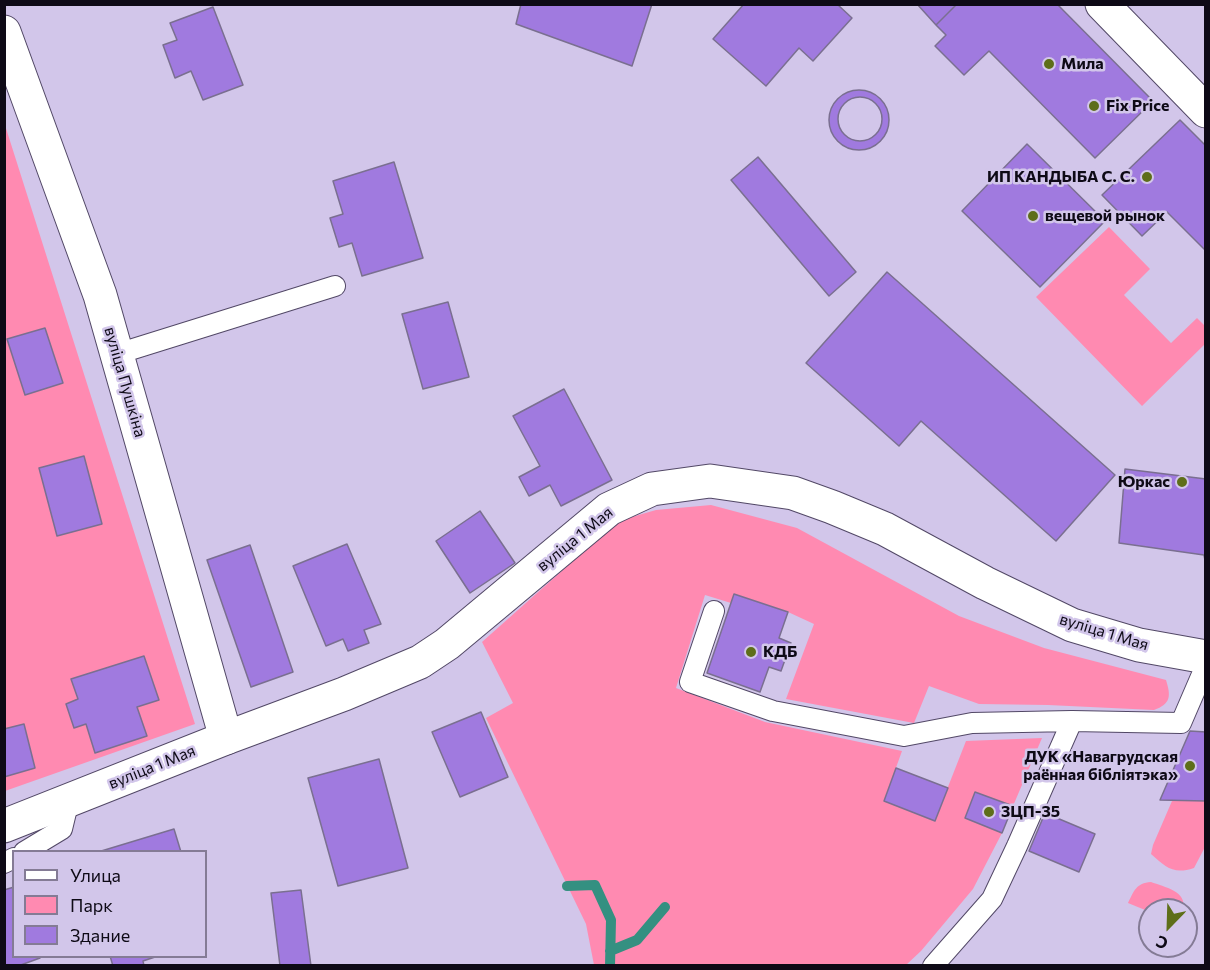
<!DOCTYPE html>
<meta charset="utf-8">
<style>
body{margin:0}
#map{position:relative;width:1210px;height:970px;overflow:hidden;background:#d2c6ea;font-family:Commissioner,sans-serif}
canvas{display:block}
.frame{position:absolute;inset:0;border:6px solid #0e0a16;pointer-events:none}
.legend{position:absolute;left:12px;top:850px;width:195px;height:108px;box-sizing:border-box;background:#d2c6ea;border:2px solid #847b95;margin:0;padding:8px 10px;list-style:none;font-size:18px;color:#0e0a16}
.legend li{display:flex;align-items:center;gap:12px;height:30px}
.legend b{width:30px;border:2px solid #847b95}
.north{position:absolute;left:1138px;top:898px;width:60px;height:60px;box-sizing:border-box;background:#d2c6ea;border:2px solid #847b95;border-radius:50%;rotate:203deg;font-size:16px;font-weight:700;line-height:24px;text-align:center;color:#0e0a16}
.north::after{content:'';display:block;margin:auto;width:21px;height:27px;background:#5e6e19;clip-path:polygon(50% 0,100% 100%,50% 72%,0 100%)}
</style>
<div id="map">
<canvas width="1210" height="970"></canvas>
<div class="frame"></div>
<ul class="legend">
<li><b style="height:8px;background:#fff"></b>Улица</li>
<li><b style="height:16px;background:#ff8ab1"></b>Парк</li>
<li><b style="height:16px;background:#a07adf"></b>Здание</li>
</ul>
<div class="north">С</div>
</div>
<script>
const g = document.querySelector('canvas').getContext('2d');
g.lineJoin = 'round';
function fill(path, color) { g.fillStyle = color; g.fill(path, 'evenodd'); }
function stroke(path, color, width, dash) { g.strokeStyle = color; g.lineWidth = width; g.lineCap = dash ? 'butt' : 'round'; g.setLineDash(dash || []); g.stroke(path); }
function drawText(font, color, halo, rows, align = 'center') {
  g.font = font + ' Commissioner,sans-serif'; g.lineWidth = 5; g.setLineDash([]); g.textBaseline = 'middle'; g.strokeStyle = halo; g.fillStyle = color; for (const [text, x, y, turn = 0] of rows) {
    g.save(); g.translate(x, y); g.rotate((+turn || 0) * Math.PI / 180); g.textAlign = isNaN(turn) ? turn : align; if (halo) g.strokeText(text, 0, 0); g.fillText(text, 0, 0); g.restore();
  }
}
const green = new Path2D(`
 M4,122L195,724L5,791H4Z
 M1109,227L1150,269L1124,295L1171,343L1197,318L1205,326V344L1142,406L1036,297Z
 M711,505L797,528L959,616L1044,648L1166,680C1171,696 1171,704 1154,710L1048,705L979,704L929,686L914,723L786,699L814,624L788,612L731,603L705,595L676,688L765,722L902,751L884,801L935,820L966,741L1042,738L1013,806L975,792L965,818L1002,833L973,889L921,951L906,965H594L586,924L486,718L513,703L482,642L618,521L656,510Z
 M1172,801H1205V847L1194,868C1173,875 1166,867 1151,854L1153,845Z
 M1151,882C1164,887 1188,891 1183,910H1150V912L1128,903C1134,891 1136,883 1151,882Z`);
const stream = new Path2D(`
 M567,886L595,885L611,920L610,966
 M610,951L637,940L665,907`);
const building = new Path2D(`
 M521,4H652L632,66L516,24Z
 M744,4H837L852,18L813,61L799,48L766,86L713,39Z
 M917,4H957L936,25Z
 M957,4H1057L1153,101L1095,158L989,51L964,75L935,46L946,35L936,25Z
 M213,7L243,85L203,100L191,71L175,78L163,45L177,40L170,23Z
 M829 120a30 30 0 1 1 60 0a30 30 0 1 1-60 0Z
 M838 119a22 22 0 1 1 44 0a22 22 0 1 1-44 0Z
 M1180,120L1206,146V251L1167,212L1142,236L1102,195Z
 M1027,144L1105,221L1040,287L962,211Z
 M758,157L856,272L829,296L731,180Z
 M394,162L423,258L362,276L352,243L339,247L330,218L343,214L333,181Z
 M887,272L1115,475L1056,541L921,421L899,446L806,363Z
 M448,302L469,377L423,389L402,314Z
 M45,328L63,383L25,395L7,339Z
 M564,389L612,480L561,506L550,485L529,496L519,477L540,466L513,416Z
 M84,456L102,524L57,536L39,468Z
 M1125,469L1206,479V565L1204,555L1119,543Z
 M480,511L515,563L470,593L436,541Z
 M347,544L381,624L364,630L369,643L348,651L343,639L326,646L293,566Z
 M250,545L293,672L251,687L207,560Z
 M734,594L788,612L779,638L791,643L781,671L769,667L760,692L707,673Z
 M144,656L159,700L137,707L147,736L95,753L86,724L74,728L66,704L78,699L71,679Z
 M481,712L508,777L460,797L432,732Z
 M24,724L35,768L4,777V729Z
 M1190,731L1206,732V801L1160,800Z
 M379,759L408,868L338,886L308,778Z
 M896,768L948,788L935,821L884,801Z
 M975,792L1013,806L1002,833L965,818Z
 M1045,813L1095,834L1079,872L1029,851Z
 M174,829L181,852H98Z
 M14,887V956H39L40,958L18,966H5L4,890Z
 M301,890L311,966H280L271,893Z
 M110,956H158L143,961L144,966H113Z`);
const service = new Path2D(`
 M117,354L335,286
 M714,611L690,682L773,711L904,736L972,723L1072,721L1181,723L1206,665
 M24,852L62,829L69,800
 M4,863L14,858
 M933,966L992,899L1017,846L1072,721`);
const minor = new Path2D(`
 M4,32L100,295L226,738`);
const tertiary = new Path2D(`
 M1102,4L1206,111
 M4,826L226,738L344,694L420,662L447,644L609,509L652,489L710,481L793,493L832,507L885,529L985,583L1072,625L1139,645L1206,657`);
const markers = [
 [1049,64,6,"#5e6e19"],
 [1094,106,6,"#5e6e19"],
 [1147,177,6,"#5e6e19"],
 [1033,216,6,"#5e6e19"],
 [1182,482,6,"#5e6e19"],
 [751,652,6,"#5e6e19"],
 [1190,766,6,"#5e6e19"],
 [989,812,6,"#5e6e19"]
];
const poiNames = [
 ["Мила",1061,64],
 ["Fix Price",1106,106],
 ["ИП КАНДЫБА С. С.",1135,177,"right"],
 ["вещевой рынок",1045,216],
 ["Юркас",1170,482,"right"],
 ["КДБ",763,652],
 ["ДУК «Навагрудская",1178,757,"right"],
 ["раённая бібліятэка»",1178,775,"right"],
 ["3ЦП-35",1001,812]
];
const streetNames = [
 ["вуліца Пушкіна",125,382,74],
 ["вуліца 1 Мая",575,539,-39],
 ["вуліца 1 Мая",1104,632,17],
 ["вуліца 1 Мая",152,767,-22]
];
fill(green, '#ff8ab1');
stroke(stream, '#349081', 10);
fill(building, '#a07adf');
stroke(building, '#7a6f90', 1.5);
stroke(service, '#524866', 22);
stroke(minor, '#524866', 35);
stroke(tertiary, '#524866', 35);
stroke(service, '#fff', 20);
stroke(minor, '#fff', 33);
stroke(tertiary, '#fff', 33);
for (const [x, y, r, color] of markers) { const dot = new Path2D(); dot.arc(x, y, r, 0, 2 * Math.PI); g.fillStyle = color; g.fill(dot); stroke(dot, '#d2c6ea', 2); }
drawText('bold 16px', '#0e0a16', '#d2c6ea', poiNames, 'left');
drawText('16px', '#0e0a16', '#d2c6ea', streetNames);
</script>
